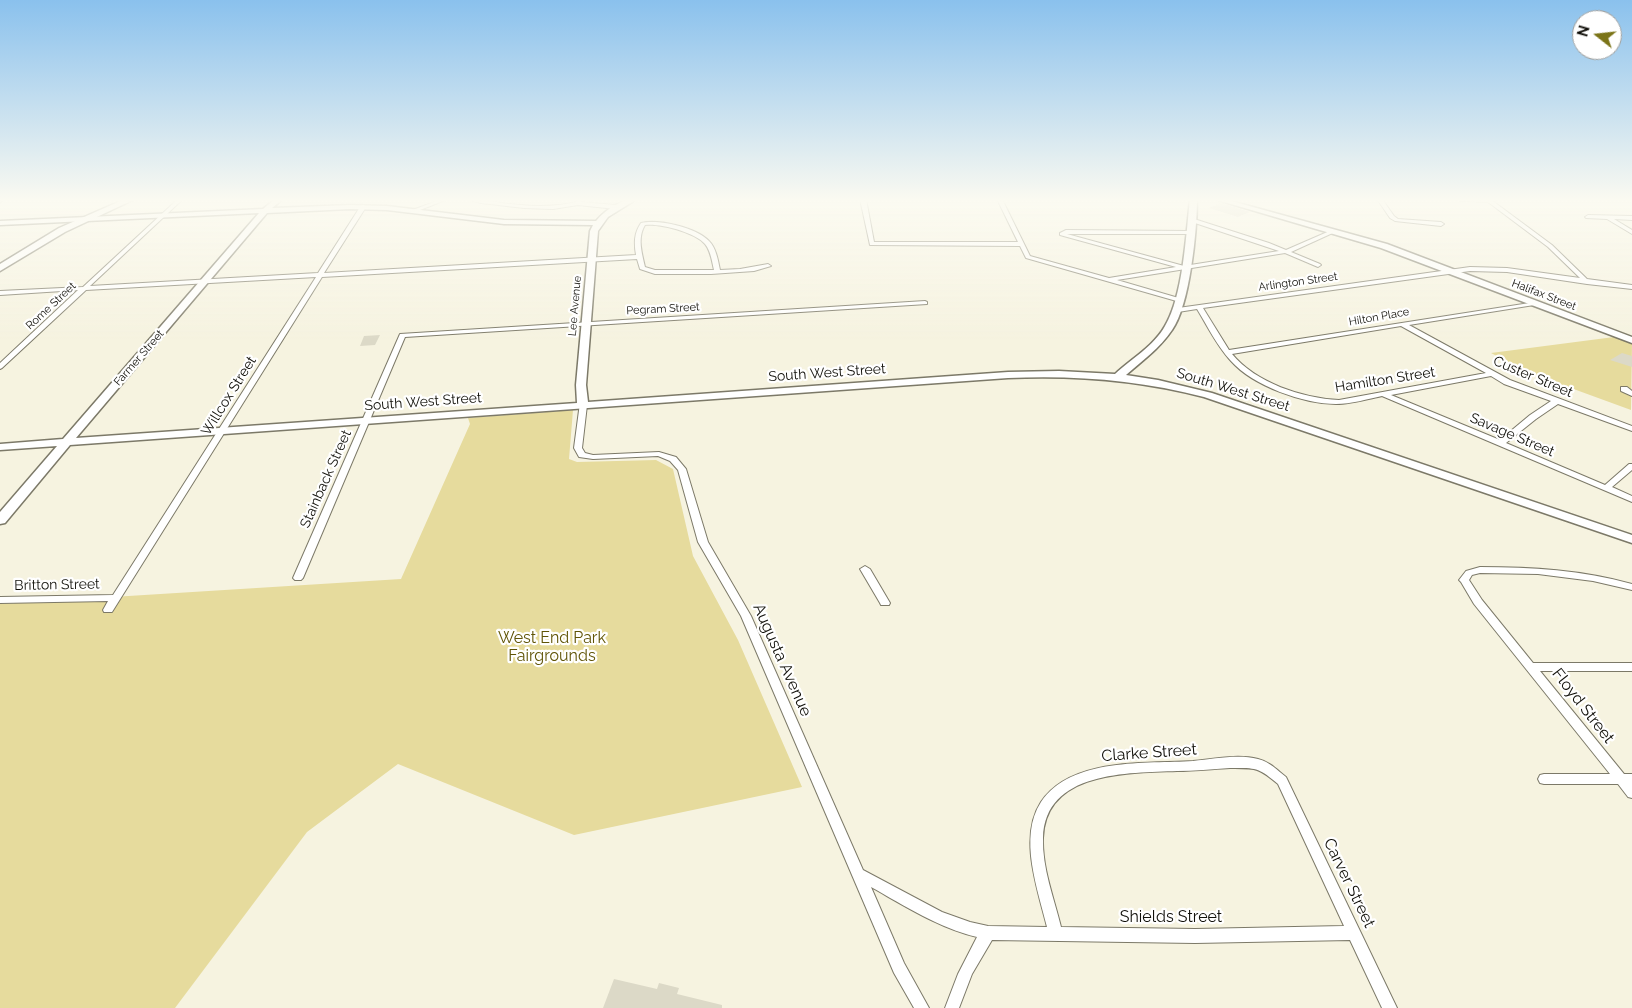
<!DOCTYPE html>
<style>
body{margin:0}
#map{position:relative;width:1632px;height:1008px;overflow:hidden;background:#f6f3e0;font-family:Raleway,sans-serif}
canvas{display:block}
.north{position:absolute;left:1572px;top:10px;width:50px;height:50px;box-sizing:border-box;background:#fff;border:1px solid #9f9f9d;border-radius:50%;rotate:286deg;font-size:14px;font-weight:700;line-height:20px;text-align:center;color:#100f09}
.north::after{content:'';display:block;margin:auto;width:18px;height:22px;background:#7b7418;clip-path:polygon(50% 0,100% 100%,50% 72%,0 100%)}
</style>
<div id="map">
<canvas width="1632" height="1008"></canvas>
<div class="north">N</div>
</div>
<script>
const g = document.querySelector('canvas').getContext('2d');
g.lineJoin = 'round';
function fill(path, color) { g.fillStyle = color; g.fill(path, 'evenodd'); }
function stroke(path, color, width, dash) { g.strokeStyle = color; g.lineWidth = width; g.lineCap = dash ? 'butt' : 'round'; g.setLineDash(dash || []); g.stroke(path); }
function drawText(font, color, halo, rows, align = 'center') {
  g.font = font + ' Raleway,sans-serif'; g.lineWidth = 4.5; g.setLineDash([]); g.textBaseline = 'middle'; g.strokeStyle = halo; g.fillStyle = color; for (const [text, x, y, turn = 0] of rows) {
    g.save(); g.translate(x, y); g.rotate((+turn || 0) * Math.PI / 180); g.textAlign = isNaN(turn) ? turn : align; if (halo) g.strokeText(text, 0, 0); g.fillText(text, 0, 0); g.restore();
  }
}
const green = new Path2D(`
 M1614,337L1632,343L1631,410L1527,372L1491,353Z
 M573,410L569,459L577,462L656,460L673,469L693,556L738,640L802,787L574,835L398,764L307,832L175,1008H0V604L401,579L470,424L468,418Z`);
const building = new Path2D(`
 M1221,203L1250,212L1238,217L1209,208Z
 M380,335L375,345L360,346L364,336Z
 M1622,353L1632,356V367L1610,360Z
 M614,979L657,989L659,983L679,988L677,994L722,1005V1008H603Z`);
const street = new Path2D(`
 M178,199H183L90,286L318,273L360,207L363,205L366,207L324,273L636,255C634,243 634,233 641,223C658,219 696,227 709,241C716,248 718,260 720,270L740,269L768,264L771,266L754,271L711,274H655L640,269L637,259L322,277L112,612H104L103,610L108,601L0,603V597L113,595L316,277L86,290L2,368L0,369V363L78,290L0,295V291L83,287ZM645,225C659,223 695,232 705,244C711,251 712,262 714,270H655L645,267C642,253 637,238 645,225Z
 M442,199H448L415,212L410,211Z
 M466,199C478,198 490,201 501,203C526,206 551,208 576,202L574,199L582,200L581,202L616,205L619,207L616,209L578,205L553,209L524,208L481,203Z
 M860,199H866L874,242H1018L997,199H1002L1030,256L1109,278L1176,267L1060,235V233L1066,230L1191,231L1192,232L1189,234H1067L1184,266L1279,251L1189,221V219L1191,218L1269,243L1286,250L1332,230L1337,231L1291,252L1320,264L1321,265L1318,267L1285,253L1117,280L1182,299V301L1180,302L1026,258L1020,246L870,245Z
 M1377,199H1382L1394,216L1398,219L1441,222L1444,224L1441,226L1395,221L1390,218Z
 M1458,199H1490L1552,245L1587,279L1632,285V289L1587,284L1507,272L1470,271L1203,308L1229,350L1536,302V304L1534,305L1409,325L1510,380L1632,426V431L1558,404L1536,419L1506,443L1605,485L1629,464H1632V470L1612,487L1632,496V502L1382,396C1368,399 1351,404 1336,404C1304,404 1253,386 1231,361C1217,346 1208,327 1197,309L1178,312L1175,310L1178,308L1470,267L1507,268L1580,278L1548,247L1488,202L1461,201ZM1401,326L1486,373L1339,400C1302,398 1256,383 1232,354ZM1491,376L1504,384L1551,401L1530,415L1500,440L1391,395Z
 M1588,215L1632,216V220L1614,219L1632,230V234L1607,219L1586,218L1585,217Z
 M925,301L927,302V304L405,337L303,578L301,580H295L293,578L400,334Z
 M1621,387H1627L1632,391V396L1621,391Z
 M580,403H586L587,405L582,448L585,453L593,455L659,452L676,457L686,469L708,542L751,616L863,870L942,912L970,922L988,926L1047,927C1038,890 1018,837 1041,802C1071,757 1147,764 1193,761C1214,759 1238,754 1258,759C1270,762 1277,770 1286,777L1397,1008H1382L1350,940L1195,943L992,940L972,974L959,1008H945L958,974L977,937C939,928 905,906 871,887L904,963L929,1008H914L894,973L741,616L698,542L678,470L670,461L658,456L593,459L579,457L574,448ZM1230,768C1256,768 1258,767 1278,784L1344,926L1195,929L1061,927C1054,898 1042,868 1043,838C1045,771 1128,773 1177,771C1194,771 1212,769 1230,768Z
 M865,566L870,569L890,603L889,605H881L880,603L860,569Z
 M1480,567C1532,567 1582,570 1632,584V590L1593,581L1538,574L1480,573L1472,575L1469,580L1482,600L1533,663H1632V671H1540L1624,774H1632V798L1628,797L1618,784H1544L1540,783L1538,779L1540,775L1544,774H1610L1474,604L1461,582L1459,580L1466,571Z`);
const secondary = new Path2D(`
 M275,199H283L272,208L350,205L387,206L504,220L596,221C606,209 622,199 637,199L608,217L598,231L586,385L588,402L1008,372L1059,371L1115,374C1131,359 1154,346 1165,326C1183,296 1186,235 1190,199H1197C1197,230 1190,305 1172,330C1160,348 1142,361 1126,375L1158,380L1212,393L1632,535V543L1204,397C1139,380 1075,375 1008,378L70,445L5,523L0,524V512L57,446L0,450V444L63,439L259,213L0,225V221L263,209ZM350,209L387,210L504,224L593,225L590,231L576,385L577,403L76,438L267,213Z
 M1214,199H1224L1387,244L1632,337V343L1381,248Z`);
const primary = new Path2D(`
 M0,199H5L0,202Z
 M125,199H135L65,232L0,271V264L59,228Z`);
const farStreetnames = [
 ["Arlington Street",1298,282,-8],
 ["Halifax Street",1544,295,21],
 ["Rome Street",51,306,-43],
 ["Lee Avenue",575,306,-85],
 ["Pegram Street",663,309,-3],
 ["Hilton Place",1379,317,-10],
 ["Farmer Street",139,358,-49]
];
const streetNames = [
 ["South West Street",827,373,-4],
 ["Custer Street",1533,377,23],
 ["Hamilton Street",1385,380,-9],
 ["South West Street",1233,390,17],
 ["Willcox Street",229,396,-58],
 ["South West Street",423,402,-4],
 ["Savage Street",1512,435,23],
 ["Stainback Street",326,479,-66],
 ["Britton Street",57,585,-1]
];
const nearParknames = [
 ["West End Park",552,638],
 ["Fairgrounds",552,656]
];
const nearStreetnames = [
 ["Augusta Avenue",782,660,66],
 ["Floyd Street",1583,706,52],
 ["Clarke Street",1149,753,-4],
 ["Carver Street",1349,883,64],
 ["Shields Street",1171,917]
];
fill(green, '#e6db9d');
fill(building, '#dcd9c7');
stroke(street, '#7c7968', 2);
stroke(secondary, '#7c7968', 3);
stroke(primary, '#7c7968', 3);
fill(street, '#fff');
fill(secondary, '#fff');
fill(primary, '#fff');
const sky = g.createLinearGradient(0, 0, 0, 340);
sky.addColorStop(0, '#8ac1ed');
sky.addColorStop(0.59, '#fbfaf1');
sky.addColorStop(1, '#fbfaf100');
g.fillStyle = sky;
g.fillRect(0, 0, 1632, 340);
drawText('11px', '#100f09', '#fff', farStreetnames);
drawText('14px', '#100f09', '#fff', streetNames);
drawText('16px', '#605406', '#fff', nearParknames);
drawText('16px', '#100f09', '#fff', nearStreetnames);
</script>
